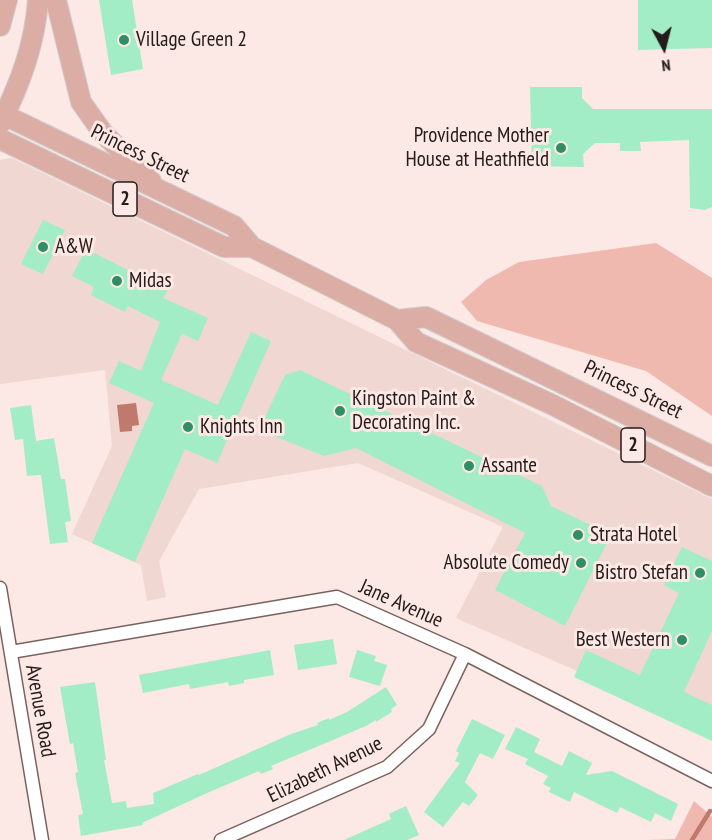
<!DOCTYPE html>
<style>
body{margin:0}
#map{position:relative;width:712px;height:840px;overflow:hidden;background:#fce8e4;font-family:"PT Sans Narrow",sans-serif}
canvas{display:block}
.north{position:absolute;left:634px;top:18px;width:60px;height:60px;-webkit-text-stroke:4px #fce8e4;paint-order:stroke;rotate:173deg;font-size:16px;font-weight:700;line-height:24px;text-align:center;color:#241b1a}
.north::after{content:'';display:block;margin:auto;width:21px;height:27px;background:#241b1a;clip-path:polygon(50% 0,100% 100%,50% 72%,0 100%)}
</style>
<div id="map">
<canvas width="712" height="840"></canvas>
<div class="north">N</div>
</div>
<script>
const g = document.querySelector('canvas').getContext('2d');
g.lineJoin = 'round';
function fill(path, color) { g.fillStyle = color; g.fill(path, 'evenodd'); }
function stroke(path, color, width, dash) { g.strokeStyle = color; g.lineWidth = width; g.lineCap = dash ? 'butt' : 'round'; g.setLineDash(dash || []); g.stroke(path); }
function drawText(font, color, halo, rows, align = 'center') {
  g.font = font + ' "PT Sans Narrow",sans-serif'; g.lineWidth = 6; g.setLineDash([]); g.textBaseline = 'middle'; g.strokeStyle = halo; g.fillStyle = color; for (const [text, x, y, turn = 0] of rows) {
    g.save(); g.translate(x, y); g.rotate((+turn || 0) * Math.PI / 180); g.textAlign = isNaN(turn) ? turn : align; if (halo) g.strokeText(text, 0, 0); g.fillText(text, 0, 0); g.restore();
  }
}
const built = new Path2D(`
 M12,158L712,499V730L456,618L503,527L358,463L199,489L159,561L166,597L147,601L141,565L72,534L112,446L105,370L0,384V160Z`);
const green = new Path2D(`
 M656,243L712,278V416L646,371L477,321L461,302L486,280L519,262Z
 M694,801L712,817V840H648L675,839Z`);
const water = new Path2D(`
 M136,403L139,425L132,426V431L120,432L117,405Z`);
const stream = new Path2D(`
 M692,840L710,811`);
const building = new Path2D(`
 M99,0H132L143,69L111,75Z
 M638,0H712V48L638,50Z
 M530,87H582V98L593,109H712V207L705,210L690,208L689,140L640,142L641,151H620V143H595L583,154L584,167L532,166Z
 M43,220L65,230L43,274L21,264Z
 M86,249L168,290L163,298L208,318L198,341L182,334L161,380L218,405L251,332L271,341L217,463L185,449L135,562L92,543L154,403L109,383L119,361L141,371L160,322L128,306L125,312L91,295L94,287L72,276Z
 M300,370L542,486L551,506L611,535L565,626L495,590L525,533L356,448L324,456L259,430L285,375Z
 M31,405L36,441L54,438L61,479H65L71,521L65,522L68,542L50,544L41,475L27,476L23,439L15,440L10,408Z
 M682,547L712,561V631L684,692L712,705V741L574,677L586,650L640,675L679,593L664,585Z
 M333,639L337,664L298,670L294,645Z
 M270,650L274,675L244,680V683L229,686L228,682L190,689L189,684L143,693L139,675Z
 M357,650L376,656L374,661L387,665L380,686L349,677Z
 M95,682L106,760H104L112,803L126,801L127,808L154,804L153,793L198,774L199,775L291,734L318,725L317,723L329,718V720L347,712L386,687L397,705L391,709L392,712L376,722V720L366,726L271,766L273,769L261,774L259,771L207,793L142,823L143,825L81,836L78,815L83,814L75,773L78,772L73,743L70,744L60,687Z
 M472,719L505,735L493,759L480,753L465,782L478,795L469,806L463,802L443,827L424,812L460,763L455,761L459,753L456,751Z
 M516,727L540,739L534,752L562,766L569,751L592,763L586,775L612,771L678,804L671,821L655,813L651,822L620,807L617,813L574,792L570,802L549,792L551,788L543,784L548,776L525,764L528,759L505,749Z
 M406,806L419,835L407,840H344L391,819L389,814Z`);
const street = new Path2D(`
 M0,588L42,840
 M11,652L337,597L465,654L712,781
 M221,840L387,767L429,729L465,654`);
const primary = new Path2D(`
 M56,0L81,102L103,133L151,181
 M0,26L7,0
 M0,113L234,226L252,247L397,320L416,342L553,405L712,486
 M0,124C20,84 35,44 38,0
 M0,139L224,247H252
 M397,320L426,317L712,456`);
const markers = [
 [124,40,6,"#308e66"],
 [561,148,6,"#308e66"],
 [43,247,6,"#308e66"],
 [117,281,6,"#308e66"],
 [340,411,6,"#308e66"],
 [188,427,6,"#308e66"],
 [469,466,6,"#308e66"],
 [578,535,6,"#308e66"],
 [581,563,6,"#308e66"],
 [700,573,6,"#308e66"],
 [682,640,6,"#308e66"]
];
const shields = [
 [125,199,24],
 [633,445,24]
];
const shieldNames = [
 ["2",125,199],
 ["2",633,445]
];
const poiNames = [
 ["Village Green 2",136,40],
 ["Providence Mother",549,136,"right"],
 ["House at Heathfield",549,160,"right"],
 ["A&W",55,247],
 ["Midas",129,281],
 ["Kingston Paint &",352,399],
 ["Decorating Inc.",352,423],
 ["Knights Inn",200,427],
 ["Assante",481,466],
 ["Strata Hotel",590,535],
 ["Absolute Comedy",569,563,"right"],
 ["Bistro Stefan",688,573,"right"],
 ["Best Western",670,640,"right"]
];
const streetNames = [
 ["Princess Street",140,154,26],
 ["Princess Street",633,390,26],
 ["Jane Avenue",401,604,24],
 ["Avenue Road",40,711,80],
 ["Elizabeth Avenue",325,770,-26]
];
fill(built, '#f1d7d2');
fill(green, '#f0b9af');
fill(water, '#bf796d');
stroke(stream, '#bf796d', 4.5);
fill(building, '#a2ecc6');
stroke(street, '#79635f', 15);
stroke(primary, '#cfcdcd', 22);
stroke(street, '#fff', 12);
stroke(primary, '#dcada5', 20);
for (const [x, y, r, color] of markers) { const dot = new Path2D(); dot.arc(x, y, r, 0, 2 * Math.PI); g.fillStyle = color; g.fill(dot); stroke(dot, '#fce8e4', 2); }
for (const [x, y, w] of shields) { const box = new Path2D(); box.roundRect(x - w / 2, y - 17, w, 34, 4.5); g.fillStyle = '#fce8e4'; g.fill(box); stroke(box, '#241b1a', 1.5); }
drawText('bold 20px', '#241b1a', null, shieldNames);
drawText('21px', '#241b1a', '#fce8e4', poiNames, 'left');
drawText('21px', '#241b1a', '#fce8e4', streetNames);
</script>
